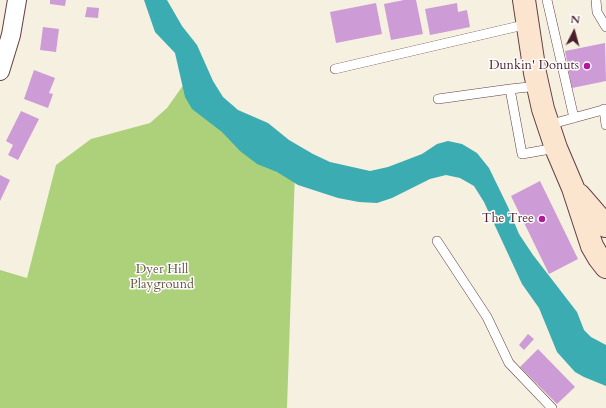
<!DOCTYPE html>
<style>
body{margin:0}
#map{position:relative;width:606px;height:408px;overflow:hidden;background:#f5f0df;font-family:Cardo,serif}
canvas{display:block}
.north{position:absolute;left:554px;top:12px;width:40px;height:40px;-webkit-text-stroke:3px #fff;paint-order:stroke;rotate:6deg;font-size:11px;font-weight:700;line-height:16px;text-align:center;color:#4a1f2b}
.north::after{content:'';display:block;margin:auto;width:14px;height:18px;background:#4a1f2b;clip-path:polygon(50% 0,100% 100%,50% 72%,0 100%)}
</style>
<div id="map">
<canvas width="606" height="408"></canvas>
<div class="north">N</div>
</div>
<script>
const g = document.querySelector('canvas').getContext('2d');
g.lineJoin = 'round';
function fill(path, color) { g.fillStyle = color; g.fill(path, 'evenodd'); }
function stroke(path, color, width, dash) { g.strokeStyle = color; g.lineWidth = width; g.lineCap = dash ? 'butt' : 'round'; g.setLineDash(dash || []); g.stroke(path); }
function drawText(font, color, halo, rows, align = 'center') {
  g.font = font + ' Cardo,serif'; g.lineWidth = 3; g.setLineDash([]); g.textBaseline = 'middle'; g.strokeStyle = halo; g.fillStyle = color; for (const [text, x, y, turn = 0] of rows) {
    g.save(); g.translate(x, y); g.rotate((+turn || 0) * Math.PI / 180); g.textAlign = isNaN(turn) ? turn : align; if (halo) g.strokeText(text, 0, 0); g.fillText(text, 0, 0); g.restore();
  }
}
const green = new Path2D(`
 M189,77L295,171L287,408H0V270L27,278L56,165L91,139L150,123L167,108Z`);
const water = new Path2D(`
 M144,0H167L182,26L197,45L213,81L223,97L238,110L268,123L289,140L313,154L330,162L370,171L388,167L422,154L437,144L448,141L462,144L477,153L489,168L508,207L519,234L533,255L577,312L584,330L591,337L606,345V386L584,377L575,372L557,352L539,308L522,284L484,202L474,186L460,178L446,175L430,179L392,198L377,203L359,202L338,198L298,185L277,172L257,164L240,151L222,132L192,109L185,97L175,53L155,32Z`);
const building = new Path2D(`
 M50,0H66L65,6L50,4Z
 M404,0H416L423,34L391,40L384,4Z
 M376,3L382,34L336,43L330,12Z
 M457,3L458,12L467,10L470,27L430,35L425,9Z
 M87,7L99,8L98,18L85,17Z
 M43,27L59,29L56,52L40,50Z
 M605,43L606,81L572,88L565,51Z
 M34,70L55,78L49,93L53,94L48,108L24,99Z
 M21,111L39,119L18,160L8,155L13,145L6,141Z
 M0,175L10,180L0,201Z
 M540,181L578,259L549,274L511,196Z
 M528,334L534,339L524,350L519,345Z
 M538,349L575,387L557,404L520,367Z`);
const lane = new Path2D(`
 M547,0L574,118
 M596,0L597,12L606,27
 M335,69L528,24
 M510,89L538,86
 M438,99L510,89L522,154L556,148
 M604,109L606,125
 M548,125L606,109
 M437,241L487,317L509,363L552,408`);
const street = new Path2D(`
 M0,71L11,35L17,0`);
const secondary = new Path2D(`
 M524,0L535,73L543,109L556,148L573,188L592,246L599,258L606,267
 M579,195L606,226`);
const markers = [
 [587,66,4,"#b5179e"],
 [542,219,4,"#b5179e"]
];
const poiNames = [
 ["Dunkin' Donuts",579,66],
 ["The Tree",534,219]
];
const parkNames = [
 ["Dyer Hill",162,270],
 ["Playground",162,285]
];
fill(green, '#add17a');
fill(water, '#3aacb2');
fill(building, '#cd9bd6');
stroke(lane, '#643e46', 10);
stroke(street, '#643e46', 20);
stroke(secondary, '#643e46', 24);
stroke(lane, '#fff', 9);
stroke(street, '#fff', 18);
stroke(secondary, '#fbe5cf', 22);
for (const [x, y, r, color] of markers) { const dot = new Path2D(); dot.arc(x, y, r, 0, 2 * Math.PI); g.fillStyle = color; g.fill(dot); stroke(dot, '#fff', 1.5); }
drawText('13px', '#4a1f2b', '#fff', poiNames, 'right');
drawText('13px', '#685443', '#fff', parkNames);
</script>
